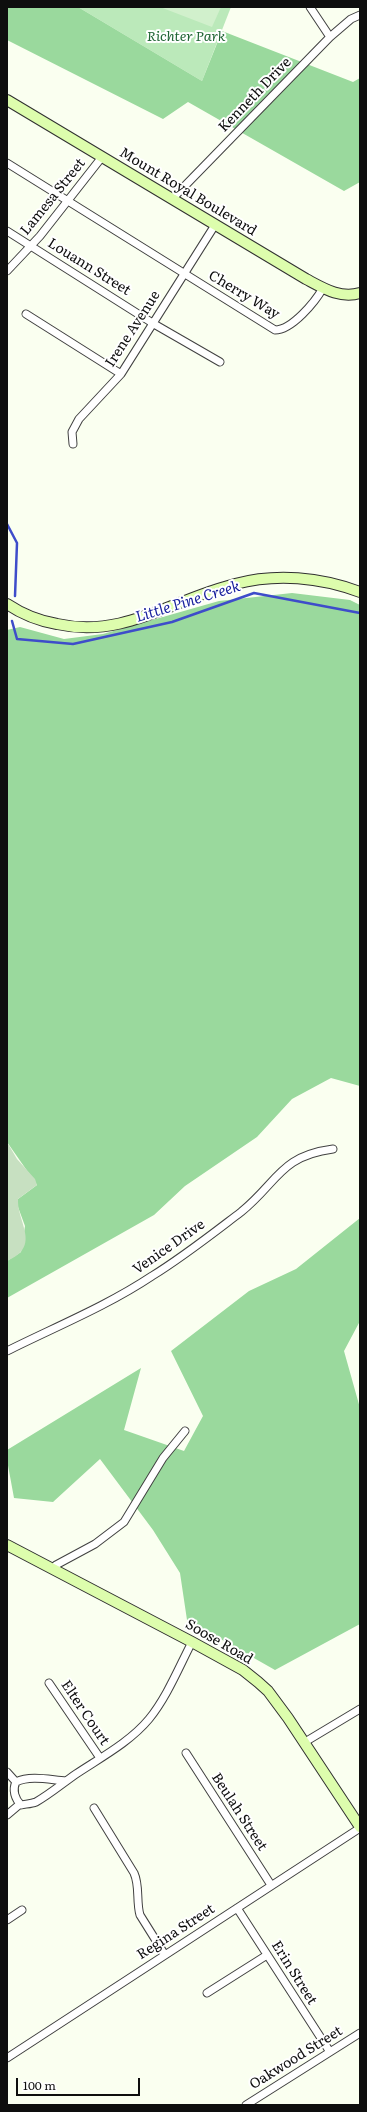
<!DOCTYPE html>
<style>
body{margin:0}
#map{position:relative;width:367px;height:2112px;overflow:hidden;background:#fafff0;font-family:Literata,serif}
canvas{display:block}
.frame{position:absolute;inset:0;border:8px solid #0e0e0e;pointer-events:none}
.scale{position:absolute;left:16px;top:2078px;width:124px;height:18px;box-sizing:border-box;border:2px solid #0e0e0e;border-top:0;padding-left:5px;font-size:12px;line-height:14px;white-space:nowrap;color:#0e0e0e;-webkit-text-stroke:3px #fff;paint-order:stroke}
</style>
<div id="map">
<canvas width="367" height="2112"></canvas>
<div class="frame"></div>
<div class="scale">100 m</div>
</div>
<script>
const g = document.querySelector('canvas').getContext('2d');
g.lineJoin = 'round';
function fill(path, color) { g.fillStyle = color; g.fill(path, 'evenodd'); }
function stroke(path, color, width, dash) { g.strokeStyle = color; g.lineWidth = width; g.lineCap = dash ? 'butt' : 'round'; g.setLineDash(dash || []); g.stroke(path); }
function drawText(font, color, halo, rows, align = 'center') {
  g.font = font + ' Literata,serif'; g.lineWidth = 4; g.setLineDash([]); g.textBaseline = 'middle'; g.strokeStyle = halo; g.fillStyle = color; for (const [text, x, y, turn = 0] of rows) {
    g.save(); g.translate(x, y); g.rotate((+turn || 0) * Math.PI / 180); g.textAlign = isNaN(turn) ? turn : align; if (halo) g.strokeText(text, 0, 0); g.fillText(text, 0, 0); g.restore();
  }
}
const green = new Path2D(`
 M78,7H231L202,81Z`);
const forest = new Path2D(`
 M8,7H78L202,81L222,31L353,82L360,78V182L344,191L188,102L163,119L7,40Z
 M292,593L350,600L360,605V1086L331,1078L292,1099L257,1137L185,1186L154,1215L7,1298V1261L21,1252L25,1226L18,1207V1199L37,1185L7,1142V630L20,627L64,639L103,634L219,601Z
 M360,1218V1321L344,1351L360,1408V1624L275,1670L187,1620L180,1573L153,1530L100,1459L53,1502L14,1498L7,1460V1450L141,1368L124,1430L184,1451L203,1416L171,1351L249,1291L296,1269Z`);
const cemetery = new Path2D(`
 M7,1142L17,1159L35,1179L37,1185L18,1199C17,1223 42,1246 7,1261Z`);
const pitch = new Path2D(`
 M160,7H221L212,27Z`);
const stream = new Path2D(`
 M7,524L17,543L15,596
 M12,621L17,639L73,644L172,622L254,593L360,613`);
const street = new Path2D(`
 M310,7L330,37
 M7,163L275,330C292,330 315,302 323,288
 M172,199L330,37L351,19L360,15
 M7,231L154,324L220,362
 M7,271L40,236L102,157
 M26,314L121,374
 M73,444L72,432L79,419L121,374L215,225
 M7,1351C55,1327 107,1306 152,1276C183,1257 212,1234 241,1212C278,1182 280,1156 333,1149
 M52,1569L56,1565L95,1544L124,1522L163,1458L185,1431
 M49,1683L100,1758
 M305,1742L360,1709
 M186,1753L271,1885
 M7,1772L16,1782
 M66,1781C50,1780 31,1775 16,1782C12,1790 15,1799 21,1805C25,1804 31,1804 36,1802C50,1794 63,1783 76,1774C100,1758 130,1742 149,1719C167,1697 179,1667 192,1642
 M94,1808L134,1873C140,1886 136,1901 140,1915L165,1955
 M7,1815L20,1804
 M237,1908L330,2052
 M7,1920L22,1910
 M207,1993L267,1955
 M7,2058L360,1828
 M246,2105L360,2033`);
const secondary = new Path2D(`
 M7,100L306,279C323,288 340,299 360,293
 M7,604C22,614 39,621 57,624C124,639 173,599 235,584C276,573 320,577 360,592
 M7,1545L192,1642L243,1670L258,1682L268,1691L288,1718L360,1827`);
const parkNames = [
 ["Richter Park",186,37]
];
const streetNames = [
 ["Kenneth Drive",255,95,-46],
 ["Mount Royal Boulevard",188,192,31],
 ["Lamesa Street",53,197,-51],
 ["Louann Street",89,267,32],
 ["Cherry Way",244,295,31],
 ["Irene Avenue",133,329,-57],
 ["Venice Drive",169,1247,-35],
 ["Soose Road",219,1642,30],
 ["Elter Court",85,1713,56],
 ["Beulah Street",239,1812,57],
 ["Regina Street",176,1932,-33],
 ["Erin Street",294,1973,58],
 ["Oakwood Street",296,2058,-32]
];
const waterNames = [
 ["Little Pine Creek",188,602,-17]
];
fill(green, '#bbe9ba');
fill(forest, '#9ad99d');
fill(cemetery, '#c7e0c1');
fill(pitch, '#d1f0cc');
stroke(stream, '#3e4cca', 2.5);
stroke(street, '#414141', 9);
stroke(secondary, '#303030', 12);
stroke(street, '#fff', 7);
stroke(secondary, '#ddfdad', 10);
drawText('italic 14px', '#206534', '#fff', parkNames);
drawText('14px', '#0e0e0e', '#fff', streetNames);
drawText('italic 15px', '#1a229e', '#fff', waterNames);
</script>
